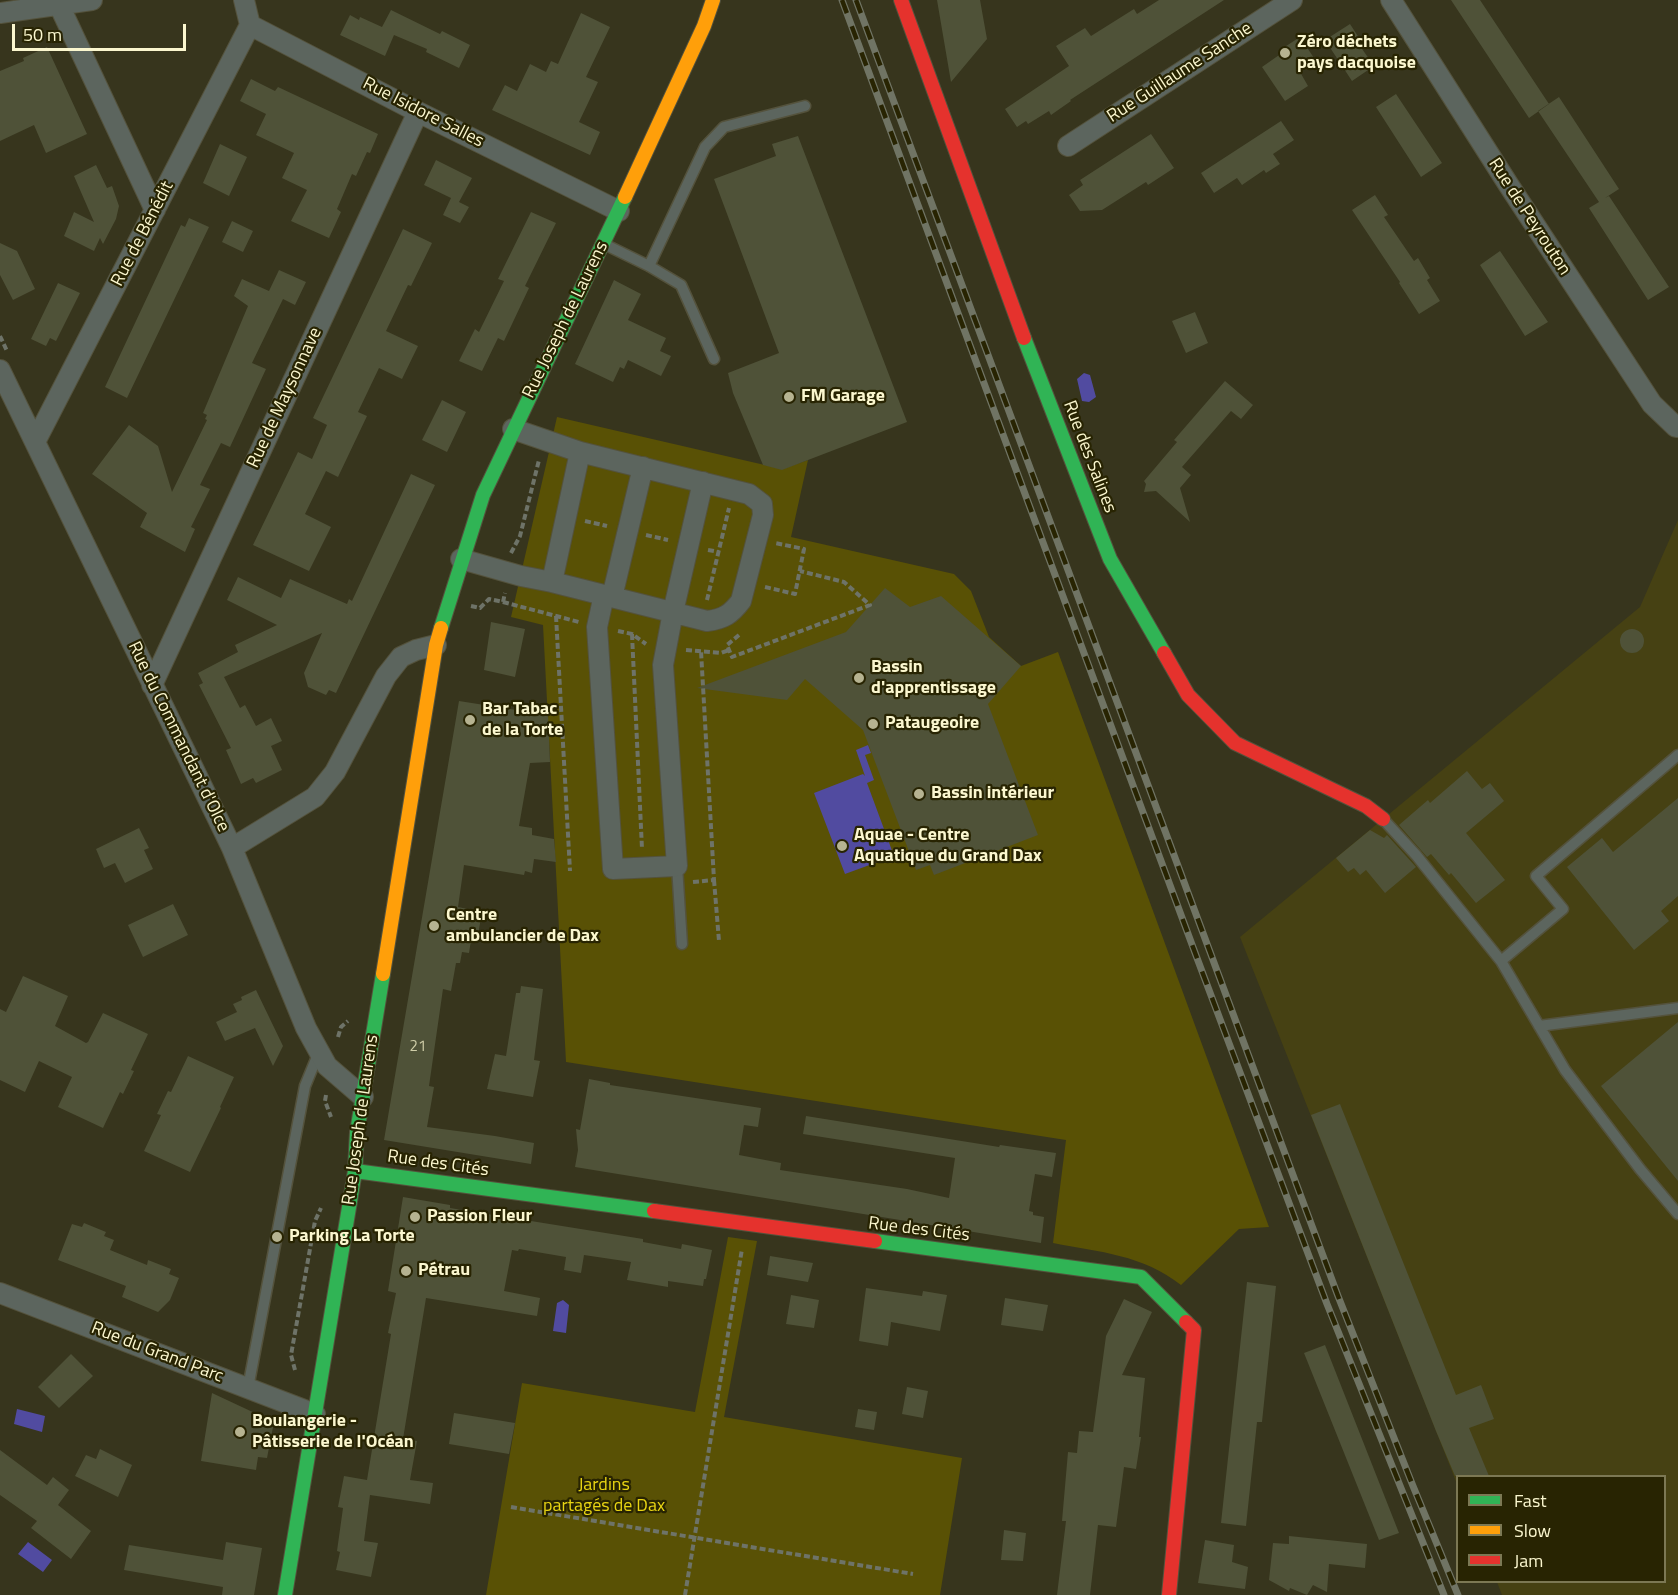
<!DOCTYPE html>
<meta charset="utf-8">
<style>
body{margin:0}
#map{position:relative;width:1678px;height:1595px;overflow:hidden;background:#37351d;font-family:"Titillium Web",sans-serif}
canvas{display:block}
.legend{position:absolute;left:1456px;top:1475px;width:210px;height:108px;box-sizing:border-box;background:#282402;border:2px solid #7c7854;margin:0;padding:8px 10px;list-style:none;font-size:18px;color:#fbf7cf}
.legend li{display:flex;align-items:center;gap:12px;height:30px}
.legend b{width:30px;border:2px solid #7c7854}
.scale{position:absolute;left:12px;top:24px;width:174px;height:27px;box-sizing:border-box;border:3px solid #fbf7cf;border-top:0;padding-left:8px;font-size:18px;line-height:21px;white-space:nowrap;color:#fbf7cf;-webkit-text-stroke:4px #282402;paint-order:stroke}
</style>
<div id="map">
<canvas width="1678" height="1595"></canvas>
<ul class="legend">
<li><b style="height:8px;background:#30b455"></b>Fast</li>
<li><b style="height:8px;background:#ff9f0a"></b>Slow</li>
<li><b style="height:8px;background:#e5322d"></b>Jam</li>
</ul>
<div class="scale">50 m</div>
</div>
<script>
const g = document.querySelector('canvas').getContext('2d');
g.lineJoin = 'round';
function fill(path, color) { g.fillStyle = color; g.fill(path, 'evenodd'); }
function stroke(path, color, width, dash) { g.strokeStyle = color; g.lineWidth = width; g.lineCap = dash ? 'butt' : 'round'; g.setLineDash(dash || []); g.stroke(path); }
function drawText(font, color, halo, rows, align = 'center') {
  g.font = font + ' "Titillium Web",sans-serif'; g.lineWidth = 4.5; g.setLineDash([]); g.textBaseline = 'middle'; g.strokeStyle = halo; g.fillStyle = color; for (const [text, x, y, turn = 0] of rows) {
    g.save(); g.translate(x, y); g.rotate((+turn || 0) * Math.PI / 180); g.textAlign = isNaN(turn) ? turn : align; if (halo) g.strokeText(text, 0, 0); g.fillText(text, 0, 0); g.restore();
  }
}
const built = new Path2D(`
 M1678,520V1595H1502L1497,1582H1664V1476H1458L1457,1484L1240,937L1640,607Z`);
const green = new Path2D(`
 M557,417L782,469L808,460L791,537L954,574L971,591L989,637L1021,666L1058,652L1269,1227L1239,1229L1181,1285C1143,1255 1100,1252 1053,1243L1066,1140L566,1062L543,625L511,617Z
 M728,1237L757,1241L724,1417L962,1458L940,1595H486L522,1383L695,1412Z`);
const water = new Path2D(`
 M1084,373L1090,375L1096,397L1089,402L1082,401L1077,379Z
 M868,745L871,753L865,755L874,780L867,783L894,856L845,874L814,793L863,774L865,776L856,750Z
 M563,1300L569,1305L566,1333L553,1331L557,1303Z
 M17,1409L45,1416L42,1432L14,1424Z
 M28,1542L52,1560L43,1572L18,1554Z`);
const building = new Path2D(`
 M937,0H980L987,39L951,82Z
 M1159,0H1224L1070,100L1071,101L1051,115L1049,111L1028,124L1026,121L1017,127L1005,109L1069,66L1056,46L1085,28L1091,36L1134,9L1137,14Z
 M1451,0H1480L1549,104L1529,118Z
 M391,10L440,34L442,31L470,45L459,68L426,52L427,49L394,35L385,56L340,35L350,15L359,20L360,17L382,27Z
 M581,13L610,27L586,77L598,82L579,122L600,132L590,155L492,110L505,85L517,91L530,64L546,72L551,61L558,64Z
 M1350,24L1363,44L1360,46L1374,66L1352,81L1325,40Z
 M1300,37L1316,61L1300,72L1308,86L1285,101L1262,67L1282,53L1280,50Z
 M47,47L87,134L46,153L34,125L0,141V71L24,61L23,58Z
 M251,79L275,91L278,87L378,134L370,153L367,152L356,176L352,174L337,209L341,212L329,238L291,221L307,190L282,178L294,153L256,135L266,114L240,101Z
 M1396,94L1442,163L1421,177L1376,107Z
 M1559,97L1619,189L1605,198L1609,196L1669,287L1648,300L1589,208L1599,202L1538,111Z
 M1281,121L1294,140L1273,154L1280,164L1266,173L1264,170L1242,185L1237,178L1214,193L1201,173Z
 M1151,134L1174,168L1148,185L1146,182L1102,210L1080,211L1069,195L1083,185L1080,180Z
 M798,136L907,422L782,470L763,465L733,393L728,373L779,353L714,179L776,156L772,144Z
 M220,144L247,157L229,196L203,183Z
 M436,160L472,178L459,202L469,207L460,223L443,215L451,198L424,185Z
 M96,165L107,188L112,186L119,206L116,219L103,244L100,238L94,251L64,236L74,212L94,222L74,176Z
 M1375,195L1388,215L1384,217L1414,261L1418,258L1430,278L1427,280L1440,301L1419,314L1399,283L1400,282L1352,210Z
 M531,212L556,223L525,286L529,288L504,341L498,338L482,371L459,361L475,329L479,332L504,281L498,279Z
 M189,218L209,227L127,398L105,387L181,225L185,227Z
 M232,221L253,231L243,252L222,242Z
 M403,229L432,243L411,286L408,285L386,331L418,346L402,379L379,368L358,412L367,416L338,477L326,471L305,514L331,527L309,571L253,545L298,452L312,459L327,425L313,418Z
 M0,243L17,251L35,289L13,300L0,275Z
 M1500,251L1548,322L1525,336L1480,265Z
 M279,270L306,282L295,305L283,299L252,363L266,369L230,447L221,443L200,485L210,489L191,527L195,529L185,552L140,527L147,513L92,474L129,425L158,446L172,492L207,420L205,419L207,415L203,413L248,306L234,296L242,279L269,291Z
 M614,280L641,294L628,320L666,338L660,351L671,356L661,376L628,360L624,369L620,367L613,382L575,364Z
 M58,283L80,293L56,341L50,338L46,346L31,339Z
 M1195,312L1208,343L1186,353L1172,321Z
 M1225,381L1253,405L1241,419L1231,411L1182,467L1191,475L1180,488L1190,522L1156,491L1144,492L1146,484L1144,481L1177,442L1174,440Z
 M442,400L466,412L447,452L422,440Z
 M411,474L435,485L336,693L329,690L326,695L308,687L304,673L322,633L224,677L240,708L245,705L256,726L271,718L282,741L271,746L282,770L256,783L253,778L241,784L226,750L231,748L199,685L203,683L198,673L238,652L235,645L277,625L227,600L238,577L281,598L290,579L347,604L349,599L352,601Z
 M885,588L910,607L941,596L1021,666L988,704L1038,835L934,875L930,865L916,870L863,730L805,679L787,700L697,688L846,632Z
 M491,622L525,629L515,677L484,670Z
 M1620 641a12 12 0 1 1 24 0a12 12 0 1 1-24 0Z
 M459,701L548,715L550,762L530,763L519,826L532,828V835L554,839L556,862L534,859L532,873L525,871L524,875L464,865L458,907L482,912L478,935L472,934L469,953L462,952L460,963H456L451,991L443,989L429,1086L434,1087L427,1127L495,1136L534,1143L531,1164L384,1140Z
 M1467,771L1482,789L1490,783L1504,801L1466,833L1505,880L1476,903L1451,873L1449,875L1431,854L1427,857L1399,825L1428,800L1430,803Z
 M1678,798V896L1661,911L1669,921L1634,950L1567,867L1602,838L1613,852Z
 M139,828L149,848L144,850L153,869L125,883L115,863L104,868L96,849Z
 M1370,830L1384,838L1387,835L1416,867L1385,893L1366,870L1360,875L1354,868L1348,872L1336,858Z
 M173,904L188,935L143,957L128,925Z
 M23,976L68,996L55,1026L86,1043L88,1042L103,1013L148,1034L131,1070L134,1071L123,1094L120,1092L103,1128L58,1107L72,1077L39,1061L25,1092L0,1080V1009L6,1012Z
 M521,986L543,989L534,1060L540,1061L533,1097L487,1089L495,1054L506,1056L516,993H520Z
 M256,990L283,1046L273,1066L255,1028L225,1041L216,1022L237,1012L233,1004L242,1000L241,997Z
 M1678,1022V1181L1601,1086Z
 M188,1056L234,1077L220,1107L221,1108L190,1172L144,1151L161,1115L157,1114L168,1091L171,1092Z
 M589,1079L610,1083V1085L761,1108L758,1127L744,1125L739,1155L781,1163L780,1170L907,1189L949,1198L955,1158L803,1134L806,1116L999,1147L1000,1145L1056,1153L1052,1177L1035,1174L1029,1211L1033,1212V1215L1044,1217L1041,1243L575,1167L578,1150L576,1129L580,1130Z
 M1340,1104L1456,1395L1481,1385L1494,1419L1469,1428L1489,1476H1455L1436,1431L1311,1115Z
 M403,1197L450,1205V1208L643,1239V1242L681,1249L682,1244L712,1250L706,1279H704L703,1286L668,1281V1287L627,1280L631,1262L584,1255L581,1273L564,1270L566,1257L519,1249L518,1251L512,1250L504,1291L540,1298L537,1316L426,1298L403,1439L417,1441L410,1480L433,1483L430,1504L370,1495L364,1541L378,1543L371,1577L336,1570L340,1552L337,1551L343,1508L338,1507L344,1476L367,1480L391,1334L388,1333L396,1293L388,1291Z
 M84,1223L106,1232L104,1236L114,1240L110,1250L147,1265L148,1260L171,1269L169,1274L179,1278L170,1300L158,1312L122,1297L126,1286L58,1260L72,1224L82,1227Z
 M770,1256L813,1263L808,1282L767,1275Z
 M1247,1282L1276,1286L1262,1422H1257L1246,1526L1221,1523Z
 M866,1288L922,1296L923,1291L947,1295L940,1331L891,1322L888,1346L859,1341Z
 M791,1295L819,1300L814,1328L786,1324Z
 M1005,1298L1048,1305L1043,1331L1001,1325Z
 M1124,1299L1152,1312L1122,1375L1145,1378L1139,1437H1141L1136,1469L1124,1467L1116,1527L1098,1525L1090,1595H1057L1066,1521H1062L1068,1452L1077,1453L1079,1431L1093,1432L1106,1336Z
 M1325,1345L1399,1533L1379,1540L1304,1353Z
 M71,1354L93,1376L59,1408L38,1387Z
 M907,1387L928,1391L923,1418L902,1414Z
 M212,1393L274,1422L267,1458L258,1457L256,1470L201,1461Z
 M858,1409L877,1412L874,1430L855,1427Z
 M454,1413L515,1423L509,1454L449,1444Z
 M100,1449L132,1465L118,1497L75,1476L86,1455L96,1459Z
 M0,1450L47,1485L53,1477L69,1490L58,1505L91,1531L71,1559L31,1528L37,1521L0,1495Z
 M1004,1530L1026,1533L1023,1561L1001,1560Z
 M1289,1536L1367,1544L1365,1568L1329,1564L1327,1592L1313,1585L1307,1595L1290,1588L1289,1591L1269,1580L1273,1543L1289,1544Z
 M1205,1540L1234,1545L1232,1562L1248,1567L1245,1589L1198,1583Z
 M226,1542L262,1548L254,1595H222L223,1587L124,1570L129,1545L223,1560Z`);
const path = new Path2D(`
 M0,336L7,351
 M585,521L607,526
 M646,535L668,540
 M708,550L719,552
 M511,553L520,536L539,460
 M765,587L795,594L804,549L775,543
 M707,600L729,508
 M503,602L579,622
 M471,606L480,608L489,599L503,602L505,593
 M556,616L570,871
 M618,631L632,634L646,644
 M632,634L642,849
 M739,635L727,645L732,657L870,605L844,582L800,571
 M686,650L721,653L729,650
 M714,880L719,941
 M693,882L714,880L701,651
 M338,1037L341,1027L348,1021
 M326,1095L325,1101L331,1117
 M295,1370L291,1355L315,1221L321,1208
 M511,1507L913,1574
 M685,1595L742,1249`);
const lane = new Path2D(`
 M604,244L649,266L681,285L714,359
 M649,266L705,147L724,127L805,106
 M1383,819L1416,855L1501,961L1563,909L1536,876L1678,755
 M677,866L682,944
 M1501,961L1565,1070L1640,1169L1678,1214
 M1539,1026L1678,1008
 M248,1388L305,1086L319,1052`);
const street = new Path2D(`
 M244,0L250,25L418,112L619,211
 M1391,0L1508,184L1652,404L1676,427H1678
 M59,5L155,210
 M0,13L92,0
 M1068,146L1292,0
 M0,370L232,848L306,1028L327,1066L363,1097
 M35,442L250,25
 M461,559L521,576L552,582L707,621C724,619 731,614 741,601L763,515L762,504L749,494L580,452L513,429
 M552,582L580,452
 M604,595L597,627L613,869L677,866L663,665L673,612L703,482
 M612,597L643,467
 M152,685L418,112
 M232,848L315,797L335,772L386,676L401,657L416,650L436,645
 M0,1293L315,1414`);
const fast = new Path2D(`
 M1024,338L1110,559L1164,653
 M441,628L483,495L625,197
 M355,1171L654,1211
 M875,1241L1141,1277L1186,1322
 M285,1595L355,1171L357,1132L383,974`);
const slow = new Path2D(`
 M625,197L704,26L713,0
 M383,974L436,645L441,628`);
const jam = new Path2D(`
 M901,0L1024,338
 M1164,653L1188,695L1235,743L1366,806L1383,819
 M654,1211L875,1241
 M1169,1595L1194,1330L1186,1322`);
const rail = new Path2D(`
 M842,0L1197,958L1327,1304L1444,1595
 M856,0L1338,1296L1413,1486L1458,1595`);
const markers = [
 [1285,53,6,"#b6b391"],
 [789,397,6,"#b6b391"],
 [859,678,6,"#b6b391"],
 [470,720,6,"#b6b391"],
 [873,724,6,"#b6b391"],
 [919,794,6,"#b6b391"],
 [842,846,6,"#b6b391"],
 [434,926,6,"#b6b391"],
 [415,1217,6,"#b6b391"],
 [277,1237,6,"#b6b391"],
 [406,1271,6,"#b6b391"],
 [240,1432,6,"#b6b391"]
];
const numberNames = [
 ["21",418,1047]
];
const poiNames = [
 ["Zéro déchets",1297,43],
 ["pays dacquoise",1297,64],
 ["FM Garage",801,397],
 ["Bassin",871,668],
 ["d'apprentissage",871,689],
 ["Bar Tabac",482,710],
 ["de la Torte",482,731],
 ["Pataugeoire",885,724],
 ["Bassin intérieur",931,794],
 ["Aquae - Centre",854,836],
 ["Aquatique du Grand Dax",854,857],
 ["Centre",446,916],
 ["ambulancier de Dax",446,937],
 ["Passion Fleur",427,1217],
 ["Parking La Torte",289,1237],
 ["Pétrau",418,1271],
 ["Boulangerie -",252,1422],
 ["Pâtisserie de l'Océan",252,1443]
];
const streetNames = [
 ["Rue Guillaume Sanche",1180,73,-33],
 ["Rue Isidore Salles",423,113,27],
 ["Rue de Peyrouton",1529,217,57],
 ["Rue de Bénédit",143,234,-63],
 ["Rue Joseph de Laurens",566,320,-64],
 ["Rue de Maysonnave",285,398,-65],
 ["Rue des Salines",1089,457,69],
 ["Rue du Commandant d'Olce",178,737,64],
 ["Rue Joseph de Laurens",361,1120,-82],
 ["Rue des Cités",438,1164,8],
 ["Rue des Cités",919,1230,7],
 ["Rue du Grand Parc",157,1353,21]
];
const parkNames = [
 ["Jardins",604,1486],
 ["partagés de Dax",604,1507]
];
fill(built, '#464113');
fill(green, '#595105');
fill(water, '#514ba0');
fill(building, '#4f5238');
stroke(lane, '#54523c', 13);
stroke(street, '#54523c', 22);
stroke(fast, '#54523c', 16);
stroke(slow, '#54523c', 16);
stroke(jam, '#54523c', 16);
stroke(path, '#6e7368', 4, [6, 3]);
stroke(lane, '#5c655e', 10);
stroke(street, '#5c655e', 20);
stroke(fast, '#30b455', 14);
stroke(slow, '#ff9f0a', 14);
stroke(jam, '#e5322d', 14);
stroke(rail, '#707464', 7);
stroke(rail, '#282402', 4.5, [14]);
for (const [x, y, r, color] of markers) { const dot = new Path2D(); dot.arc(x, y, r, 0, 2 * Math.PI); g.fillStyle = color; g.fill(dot); stroke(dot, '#282402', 2); }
drawText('15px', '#d0cea9', null, numberNames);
drawText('bold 18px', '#fbf7cf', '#282402', poiNames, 'left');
drawText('18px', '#fbf7cf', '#282402', streetNames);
drawText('18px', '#e9d513', '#282402', parkNames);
</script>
